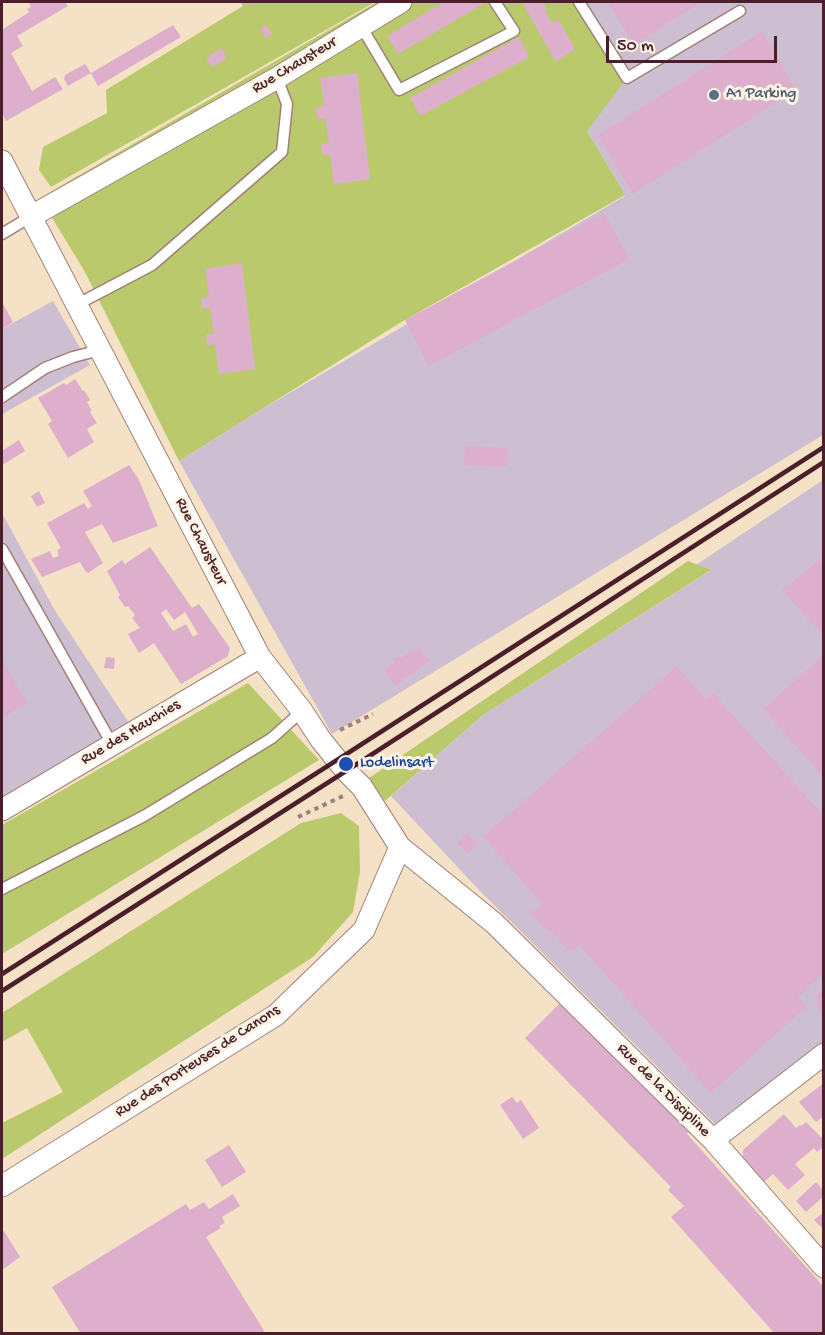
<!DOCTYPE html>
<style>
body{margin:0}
#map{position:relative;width:825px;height:1335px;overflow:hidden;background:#f5e1c5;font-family:"Gochi Hand",sans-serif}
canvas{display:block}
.frame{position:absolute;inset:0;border:3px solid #4a1f2b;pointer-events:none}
.scale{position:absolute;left:606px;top:36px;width:171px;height:27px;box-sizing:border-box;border:3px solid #4a1f2b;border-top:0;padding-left:8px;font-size:18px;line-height:21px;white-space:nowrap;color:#4a1f2b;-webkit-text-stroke:4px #fcf5e5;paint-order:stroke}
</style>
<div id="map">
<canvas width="825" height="1335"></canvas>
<div class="frame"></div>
<div class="scale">50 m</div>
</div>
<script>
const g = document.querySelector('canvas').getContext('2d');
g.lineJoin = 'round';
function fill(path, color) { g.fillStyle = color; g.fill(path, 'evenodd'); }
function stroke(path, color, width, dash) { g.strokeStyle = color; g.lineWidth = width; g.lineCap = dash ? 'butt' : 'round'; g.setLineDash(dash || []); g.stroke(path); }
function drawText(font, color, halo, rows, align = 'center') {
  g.font = font + ' "Gochi Hand",sans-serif'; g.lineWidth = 6; g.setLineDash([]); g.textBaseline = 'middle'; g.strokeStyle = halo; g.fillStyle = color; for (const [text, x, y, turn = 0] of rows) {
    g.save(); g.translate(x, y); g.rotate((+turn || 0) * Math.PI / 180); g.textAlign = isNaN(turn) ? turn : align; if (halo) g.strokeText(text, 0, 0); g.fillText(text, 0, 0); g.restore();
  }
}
const industrial = new Path2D(`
 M579,2H823V435L332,734L179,461L264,408L625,196L587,131Z
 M53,301L90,365L4,413L2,416V329Z
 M823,480V1043L715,1124L478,889L391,796L483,715L710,571L696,565Z
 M2,513L54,609L129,723L2,798Z`);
const green = new Path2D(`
 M240,2H375L51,187L39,170L43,147L107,113L106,90L243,6Z
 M377,2H579L627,78L587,131L625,195L398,324L179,461L85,272L40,198Z
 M688,561L711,570L483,715L385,801L369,778Z
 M248,683L319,760L2,954V825Z
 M341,813L359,826L360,872L353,912L313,957L2,1159V1123L63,1092L27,1028L2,1042V1013L301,823Z`);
const building = new Path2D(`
 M29,2H65L68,6L17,36L23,46L11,53L32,91L55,77L63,89L6,121L2,113V30L29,12L27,9L31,7Z
 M444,2H481L483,4L398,54L387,36Z
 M527,2H542L547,9L545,11L552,23L558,19L575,49L556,62L523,4Z
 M607,2H702L646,37L635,45Z
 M173,25L181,37L98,86L91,73Z
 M266,25L272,34L266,38L260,29Z
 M762,31L796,90L633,194L598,135Z
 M519,37L529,57L420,116L410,98Z
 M221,48L227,58L212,67L206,58Z
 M85,64L91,73L68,86L64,79L65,75Z
 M357,73L370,179L334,184L330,154L323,156L321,144L329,143L325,118L318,119L316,108L324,106L320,78Z
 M604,213L629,259L429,366L405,320Z
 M242,263L255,369L219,374L215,344L207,346L206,334H214L210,308L202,309L201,298L209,297L205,269Z
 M2,302L13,322L2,329Z
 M75,379L83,391L84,390L90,400L87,402L92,411L90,412L97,423L87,429L94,442L68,458L48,424L52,421L38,398L64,383L66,385Z
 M19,440L25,451L2,465V451Z
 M465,446L508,448L507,467L464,465Z
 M129,465L139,480L158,526L113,543L102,524L85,532L103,563L88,573L86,572L80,562L42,577L31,559L50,551L53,558L59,556L57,550L61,548L47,523L84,503L88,509L92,506L83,491Z
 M39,491L45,503L37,507L31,496Z
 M150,547L192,608L199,604L230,648L228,656L181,684L154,643L139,653L128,634L140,628L132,618L135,615L128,606L125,607L118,597L120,595L107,571L122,560L125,564ZM166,609L174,620L185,612L198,634L193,637L186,624L173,631L161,613Z
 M824,556V637L782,590Z
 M419,647L429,661L395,686L384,670L395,662L393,659L400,656L401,658Z
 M824,655V777L763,709Z
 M106,657L115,658L114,669L104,668Z
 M2,660L27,703L2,718Z
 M677,666L706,699L713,693L824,816V973L798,997L807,1006L711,1093L579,945L570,953L551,930L548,932L531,914L541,905L540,901L483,837Z
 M467,833L478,844L468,853L457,843Z
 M824,989V1017L819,1012L817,1006V998L816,996Z
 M561,1002L689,1132L687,1134L824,1287V1334H775L671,1217L684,1206L668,1190L671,1187L525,1038Z
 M824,1083V1116L816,1122L799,1102Z
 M512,1097L517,1103L521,1100L539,1128L523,1139L500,1105Z
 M784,1114L796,1128L800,1125L801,1126L806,1122L824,1140V1146L817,1152L814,1148L795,1164L805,1175L788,1190L773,1174L763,1183L743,1162V1150Z
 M229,1145L246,1172L222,1187L205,1160Z
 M816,1182L824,1191V1196L806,1212L796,1201Z
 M233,1194L240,1206L222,1217L225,1223L219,1226L221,1228L206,1237L266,1334H81L52,1287L186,1204L190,1210L204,1202L209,1209Z
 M824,1212V1230L814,1220Z
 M4,1231L20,1257L2,1270V1233Z`);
const path = new Path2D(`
 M340,730L373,714
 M298,817L343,796`);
const lane = new Path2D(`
 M579,2L627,78L740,11
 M361,26L399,90L514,31L495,2
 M2,234L30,217
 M76,305L152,265L282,152L287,104L277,78
 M2,397L45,368L73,357L100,350
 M2,549L112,744
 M2,889L144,816L272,738L302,711`);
const street = new Path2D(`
 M2,161L260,657L302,711L321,740L346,771L362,787L400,847L494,923L713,1140L824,1267
 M30,217L277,78L401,2
 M2,810L260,657
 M713,1140L824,1054
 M2,1186L276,1015L364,930L400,847`);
const rail = new Path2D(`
 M2,974L348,753L824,447
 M2,991L357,764L824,462`);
const markers = [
 [714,95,6,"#5c6f8a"],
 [346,764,8,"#1a4fb4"]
];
const streetNames = [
 ["Rue Chausteur",295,66,-31],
 ["Rue Chausteur",200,542,63],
 ["Rue des Hauchies",131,733,-31],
 ["Rue des Porteuses de Canons",198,1062,-33],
 ["Rue de la Discipline",663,1091,45]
];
const serviceNames = [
 ["A1 Parking",726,95]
];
const transitNames = [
 ["Lodelinsart",360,764]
];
fill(industrial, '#cebed2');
fill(green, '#bac96b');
fill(building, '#deafcd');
stroke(lane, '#a08078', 13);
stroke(street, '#a08078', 23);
stroke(path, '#a08078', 4, [4.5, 4.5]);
stroke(lane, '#fff', 10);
stroke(street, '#fff', 21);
stroke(rail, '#4a1f2b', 4.5);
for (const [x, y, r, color] of markers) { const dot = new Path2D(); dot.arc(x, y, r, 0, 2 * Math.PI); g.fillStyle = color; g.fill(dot); stroke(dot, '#fcf5e5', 2); }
drawText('16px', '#4a1f2b', '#fcf5e5', streetNames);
drawText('16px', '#4e5e75', '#fcf5e5', serviceNames, 'left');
drawText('16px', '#164399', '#fcf5e5', transitNames, 'left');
</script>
